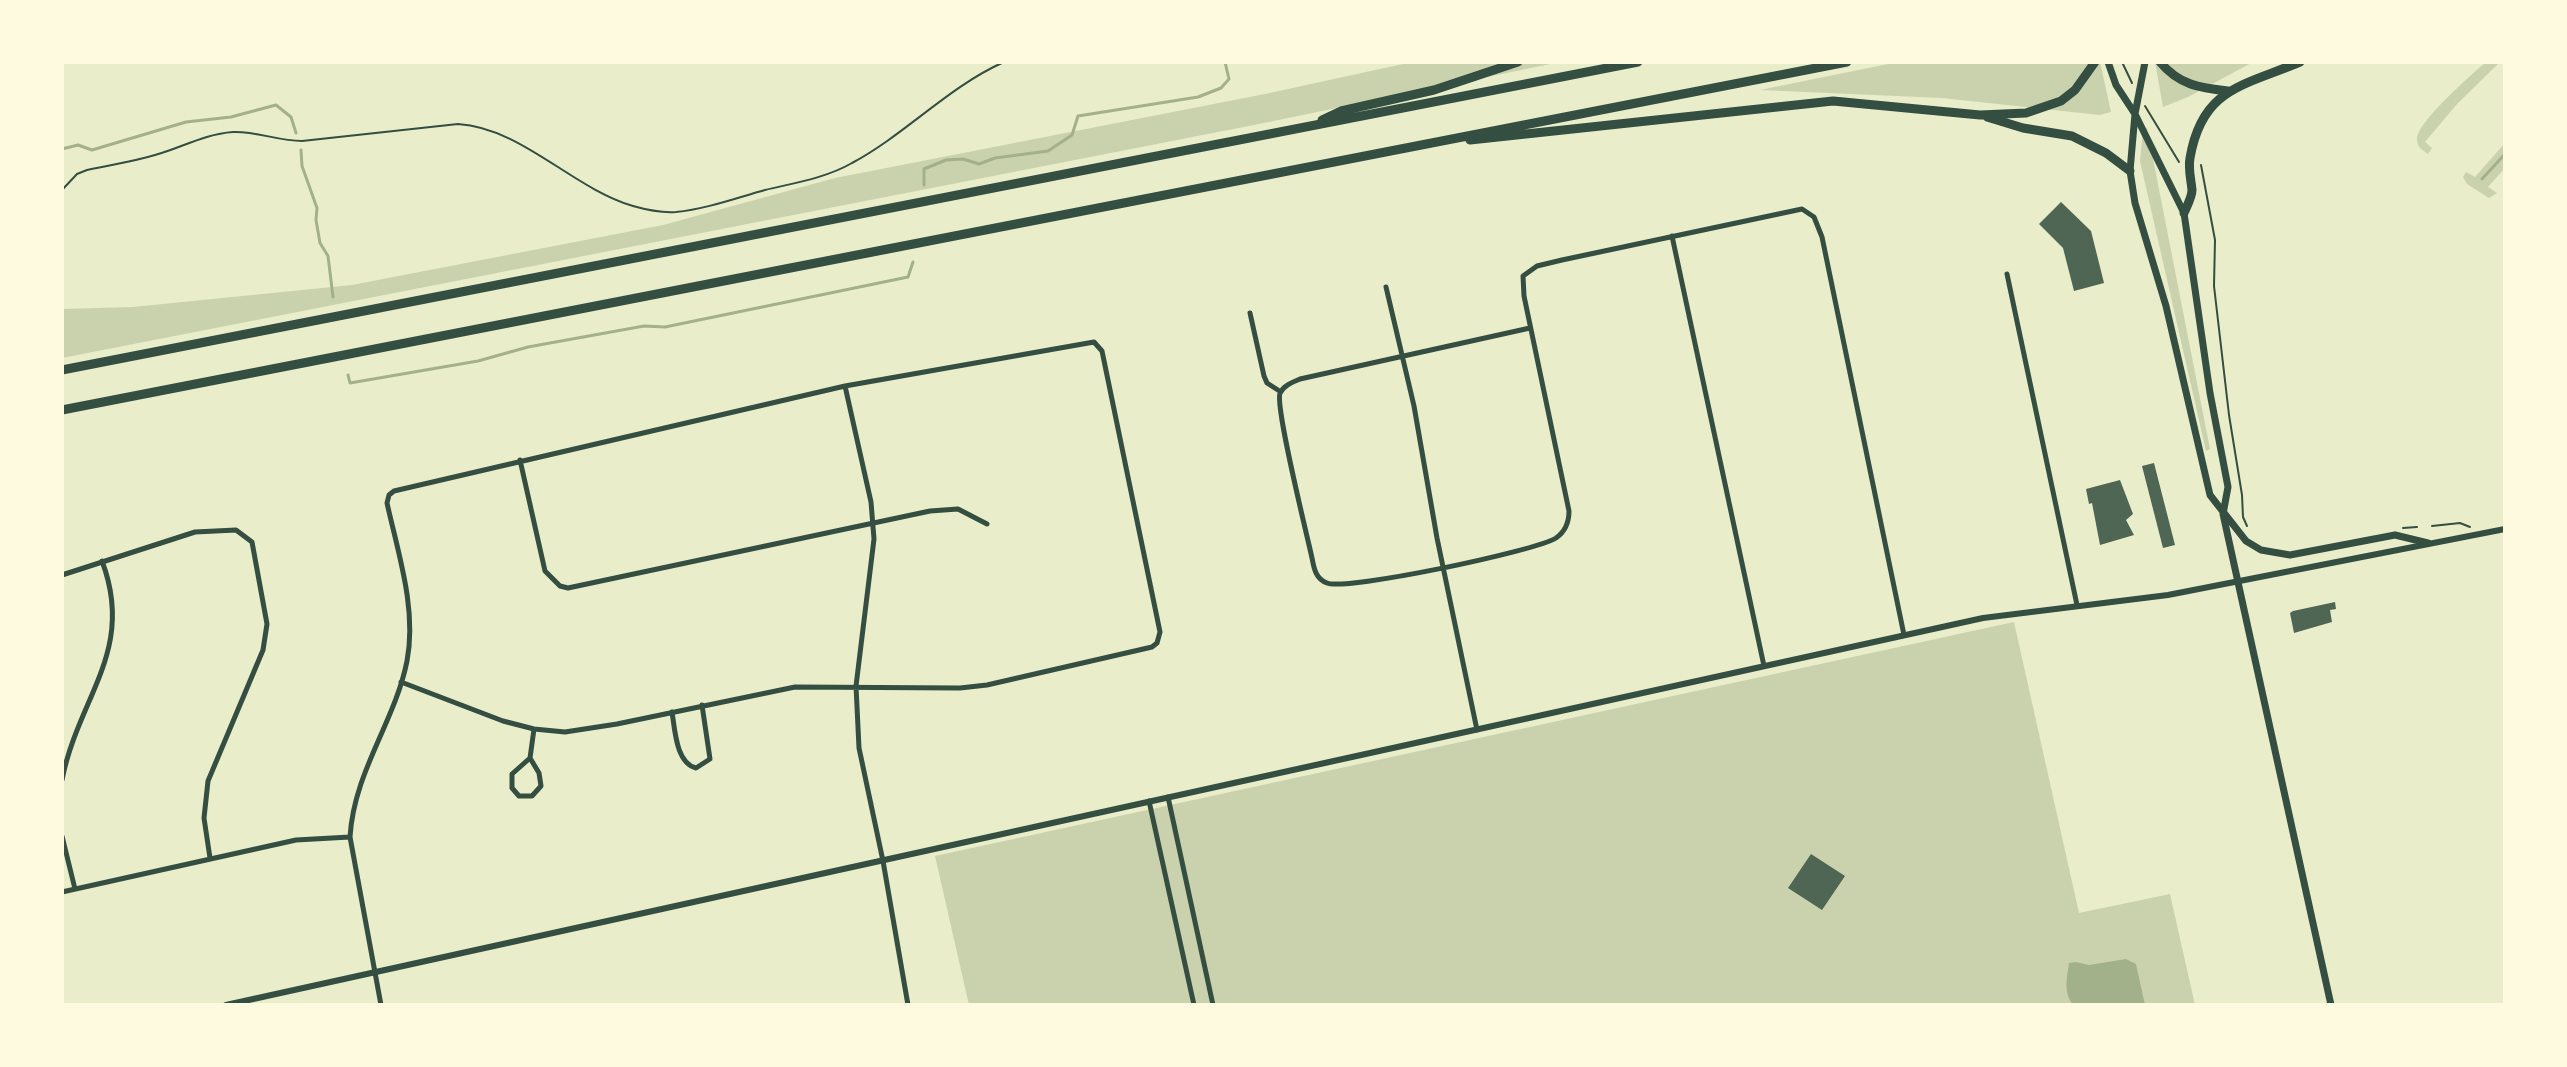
<!DOCTYPE html>
<style>
body{margin:0}
#map{position:relative;width:2567px;height:1067px;overflow:hidden;background:#e9edc9;font-family:Figtree,sans-serif}
canvas{display:block}
.frame{position:absolute;inset:0;border:64px solid #fefae0;pointer-events:none}
</style>
<div id="map">
<canvas width="2567" height="1067"></canvas>
<div class="frame"></div>
</div>
<script>
const g = document.querySelector('canvas').getContext('2d');
g.lineJoin = 'round';
function fill(path, color) { g.fillStyle = color; g.fill(path, 'evenodd'); }
function stroke(path, color, width, dash) { g.strokeStyle = color; g.lineWidth = width; g.lineCap = dash ? 'butt' : 'round'; g.setLineDash(dash || []); g.stroke(path); }
const green = new Path2D(`
 M1412,62H1560L1259,124L62,358V309L133,307L352,285L663,225L835,178L1265,94Z
 M1898,62H2100L2111,112L2100,115L1942,98L1760,90Z
 M2155,62H2253L2188,97L2163,107Z
 M2486,62H2500L2457,104L2425,142L2432,148L2428,154C2422,150 2417,147 2417,139C2417,122 2472,74 2486,62Z
 M2147,128L2210,449L2206,451L2140,161L2143,129Z
 M2505,143V168L2488,187L2497,193L2489,198L2467,184L2463,177L2466,172L2475,177Z
 M2014,622L2079,913L2170,894L2195,1005H969L935,856Z`);
const water = new Path2D(`
 M2126,959L2136,964L2145,1005H2073C2063,991 2067,979 2069,963L2076,962L2089,965Z`);
const stream = new Path2D(`
 M62,149L78,145L92,150L186,122L231,117L276,105L291,117L296,133
 M301,150L302,166L317,208L316,220L320,243L328,256L333,297
 M2482,179L2505,154
 M924,185V169L946,160L963,159L979,164L995,158L1048,151L1072,135L1078,116L1198,97L1221,88L1229,79L1225,62
 M348,375L350,383L478,361L528,347L644,326L665,327L908,277L913,262`);
const building = new Path2D(`
 M2061,202L2091,231L2104,283L2074,291L2063,248L2039,224Z
 M2154,463L2175,545L2163,548L2142,466Z
 M2120,480L2133,514L2126,520L2134,535L2100,545L2092,503L2089,504L2086,489Z
 M2335,602L2336,609L2330,610L2332,622L2294,633L2290,613L2293,611Z
 M1811,854L1845,876L1822,910L1788,888Z`);
const path = new Path2D(`
 M2122,62L2132,83
 M2145,106L2179,162
 M2201,165L2215,240L2214,286L2229,415L2242,495L2243,517L2247,526
 M62,190L77,174L87,170C109,165 132,162 155,155C181,148 204,134 233,132C256,131 278,141 302,141L458,124C522,128 572,188 633,206C647,210 662,213 676,212C706,209 736,198 765,190C794,183 826,178 852,163C906,134 948,87 1004,62
 M2432,526L2460,523L2470,527
 M2403,528L2417,527`);
const minor = new Path2D(`
 M1672,236L1764,666
 M2007,274L2077,605
 M1386,287L1414,406L1437,538L1477,730
 M1250,313L1264,376L1267,383L1281,392
 M1530,328L1300,379C1293,382 1284,385 1280,393C1275,407 1307,535 1312,558C1314,569 1316,579 1327,583C1346,591 1536,551 1556,538C1566,531 1569,522 1569,511L1524,296L1523,276L1537,266L1562,260L1802,209L1814,217L1822,237L1904,635
 M845,386L871,502L874,539L856,686L859,748L883,861L908,1005
 M520,460L545,571L560,586L568,588L930,511L958,509L987,524
 M62,575L195,532L236,530L252,542L267,624L263,650L208,781L204,818L210,858
 M672,712C675,730 676,763 696,768L710,759L702,705
 M530,758L512,774V788L519,796H532L541,786L539,773L530,758L534,729
 M62,780C78,697 136,651 102,561
 M1168,797L1213,1005
 M1149,801L1194,1005
 M62,836L75,889
 M62,892L296,840L350,837
 M381,1005L350,837C354,771 395,722 407,661C417,609 398,553 387,503L389,495L394,491L845,386L1094,342L1102,351L1160,632L1157,643L1152,647L987,685L960,688L795,687L617,724L565,732L534,729L503,721L401,682`);
const tertiary = new Path2D(`
 M226,1005L1983,618L2168,595L2505,529`);
const secondary = new Path2D(`
 M2108,62L2116,85L2135,114L2184,213L2210,393L2228,487L2223,514L2331,1005
 M2145,62L2135,114L2132,148L2130,171L2135,203L2166,306L2210,495L2246,541L2261,550L2290,555L2395,535L2428,543`);
const motorway = new Path2D(`
 M2160,62C2179,85 2200,88 2228,91
 M1987,117L2023,128L2072,136L2106,153L2130,171
 M1322,120L1341,111L1434,90L1518,62
 M1470,140L1833,101L1980,115L2026,113L2061,101L2075,90L2095,62
 M2184,213C2187,206 2192,197 2192,190C2191,179 2188,169 2190,158C2202,88 2243,86 2300,62
 M62,370L1638,62
 M62,410L1847,62`);
fill(green, '#cad2ad');
fill(water, '#a3b18a');
stroke(stream, '#a3b18a', 3);
fill(building, '#4f6655');
stroke(path, '#344e41', 2);
stroke(minor, '#344e41', 5);
stroke(tertiary, '#344e41', 6);
stroke(secondary, '#344e41', 7);
stroke(motorway, '#344e41', 9);
</script>
